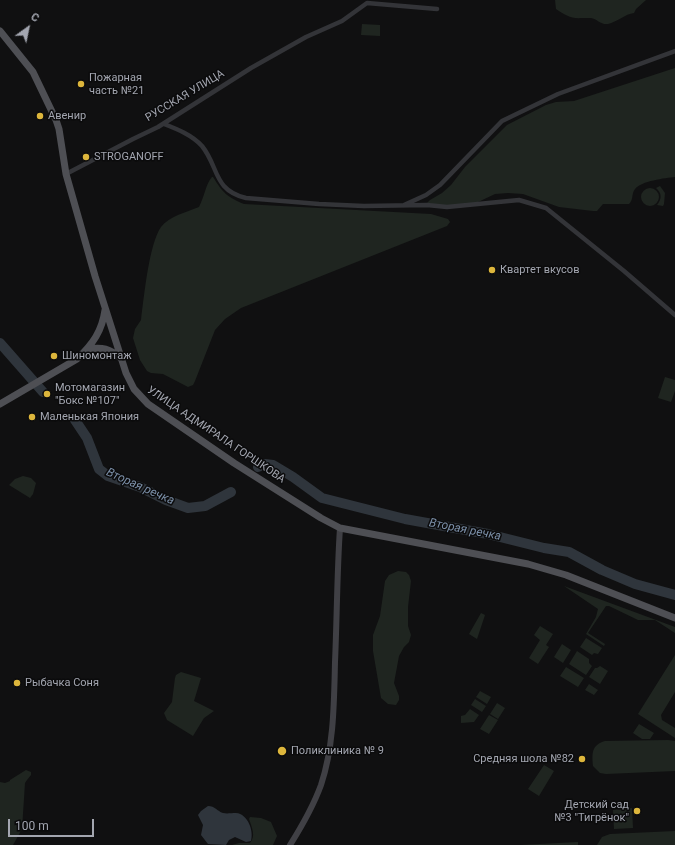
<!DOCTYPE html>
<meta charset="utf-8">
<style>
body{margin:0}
#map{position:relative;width:675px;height:845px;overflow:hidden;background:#101011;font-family:Roboto,sans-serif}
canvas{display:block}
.north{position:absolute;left:8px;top:8px;width:40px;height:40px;-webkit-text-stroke:3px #0b0b0c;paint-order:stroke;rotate:33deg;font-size:11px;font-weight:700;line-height:16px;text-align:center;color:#a3a6b0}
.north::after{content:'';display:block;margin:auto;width:14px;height:18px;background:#a3a6b0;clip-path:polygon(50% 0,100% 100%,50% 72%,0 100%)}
.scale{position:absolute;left:8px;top:819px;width:86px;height:18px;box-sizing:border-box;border:2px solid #a3a6b0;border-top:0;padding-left:5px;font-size:12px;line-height:14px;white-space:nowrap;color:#a3a6b0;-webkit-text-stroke:3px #0b0b0c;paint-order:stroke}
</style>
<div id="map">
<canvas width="675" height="845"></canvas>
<div class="north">С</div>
<div class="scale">100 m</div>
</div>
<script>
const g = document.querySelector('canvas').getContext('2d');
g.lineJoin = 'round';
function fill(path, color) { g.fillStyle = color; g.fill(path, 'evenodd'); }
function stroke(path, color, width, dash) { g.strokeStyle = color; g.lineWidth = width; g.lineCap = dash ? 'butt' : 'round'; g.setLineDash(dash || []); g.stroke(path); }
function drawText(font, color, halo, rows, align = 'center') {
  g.font = font + ' Roboto,sans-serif'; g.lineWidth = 3; g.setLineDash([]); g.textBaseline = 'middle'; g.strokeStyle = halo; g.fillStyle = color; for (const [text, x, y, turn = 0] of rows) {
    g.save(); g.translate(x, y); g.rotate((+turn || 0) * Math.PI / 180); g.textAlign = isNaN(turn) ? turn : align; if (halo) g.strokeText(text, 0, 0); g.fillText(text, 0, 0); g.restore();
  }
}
const green = new Path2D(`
 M555,0H646L636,9L634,13C625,14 617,22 608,24C601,25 597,19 591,18C588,18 585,18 582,18C571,19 565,15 556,9Z
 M362,24L380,25V36L361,35Z
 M675,68V177C665,178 641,181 635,189C631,194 634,199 629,204H603L597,211H593L559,207L523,194L508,193L495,194L476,203L453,208L427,203L430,200L442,193L451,185L465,167L507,125L546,105L556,102L574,101Z
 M212,177H213C223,193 227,197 244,204L431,214L448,219L450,222L447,226L241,308L225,319L215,330L195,381L193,385L188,387L163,374L151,373L147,371L140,360L133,338L135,329L141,320C144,297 149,244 161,227C169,216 187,212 199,207C204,198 206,183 212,177Z
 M660,186L665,193L664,204L663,206L657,205C662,199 662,193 656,188Z
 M641 197a9 9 0 1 1 18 0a9 9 0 1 1-18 0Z
 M665,377L675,380V391L671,402L658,398Z
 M23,476L31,478L36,483L33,494L30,498L9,485L15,479Z
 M398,571L406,572L409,575L411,581L408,607V626L411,635L409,642L404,647L399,656L394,683L399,696V700L396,705L388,704L381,698L373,651V635L380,616L385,581L389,575Z
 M564,586L675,627V633L655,620H638L609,606H606L588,633L605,644L604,646L586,634L596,617L598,609Z
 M481,613L485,615L477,639L469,634Z
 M540,626L553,634L546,645L549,647L538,664L529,658L540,640L534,635Z
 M586,638L602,648L598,654L594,653L592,655L580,647Z
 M562,644L571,650L563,663L554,657Z
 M577,651L589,659V663L592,666L586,675L569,664Z
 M675,655V692L661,715L662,720L675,728V738L638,714Z
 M600,666L608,671L600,684L589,677L595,668H597Z
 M566,667L584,678L578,687L560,676Z
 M181,672L201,678L194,701L214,711L204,718L193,736L167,720L164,713L172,702L175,678L176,675Z
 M589,684L598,690L594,695L585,690Z
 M480,691L491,697L487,704L476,697Z
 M475,699L486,706L482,712L471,705Z
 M497,703L505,708L498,719L490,714Z
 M470,709L479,715L474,722L461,723V716L465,715Z
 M489,715L498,720L489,734L480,729Z
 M639,724L654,733L650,739H642L633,733Z
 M668,740L675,741V771L606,774L600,773L593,766C592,754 591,745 605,741Z
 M544,765L554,771L539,796L528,789Z
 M26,770L31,772V775L27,780L25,783L22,829L13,845H0V782L5,783L10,781V780Z
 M632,808L633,828L614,829L613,810Z
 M250,817L261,818L271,822L277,836L273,845H232L239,843H250C256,836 252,828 249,819Z
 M675,831V845H597L602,837L610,834Z
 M578,842V845H520Z`);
const water = new Path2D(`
 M208,806C215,806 217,811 223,813C227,814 231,813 236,813C248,814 254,831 251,841L246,842L235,837L229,840L226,845L208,844L201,835L203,825L198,815L201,811Z`);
const river = new Path2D(`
 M0,343L43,392
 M75,420L87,438L99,469L108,476L140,487L166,500L188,508L205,506L231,492
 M258,467L265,464L273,465L293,477L322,498L405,519L488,534L544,548L569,552L602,570L635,584L675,595`);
const minor = new Path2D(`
 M164,124C177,129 192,135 202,146C219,167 213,190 246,198L319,204L364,206L427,205L447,207L519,200L546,208L624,271L675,315
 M66,174L133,139L158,127L251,68L306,37L342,21L367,3L437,9
 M404,205L426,195L440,185L502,121L558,94L675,51`);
const secondary = new Path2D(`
 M290,845C302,826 313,807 321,785C334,746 334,703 335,662C337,617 337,572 340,528`);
const primary = new Path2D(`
 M0,31L33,72L56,120L59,129L66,174L95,276L126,373L134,389L148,404L234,463L321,518L340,528L528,564L566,575L675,618
 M87,349C103,347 109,348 122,359
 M0,404L77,359C93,344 102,331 105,310`);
const markers = [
 [81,84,4,"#ddb63c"],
 [40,116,4,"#ddb63c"],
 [86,157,4,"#ddb63c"],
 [492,270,4,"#ddb63c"],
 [54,356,4,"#ddb63c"],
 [47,394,4,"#ddb63c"],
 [32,417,4,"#ddb63c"],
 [17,683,4,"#ddb63c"],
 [282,751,5,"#ddb63c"],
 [582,759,4,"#ddb63c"],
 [637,811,4,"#ddb63c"]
];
const poiNames = [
 ["Пожарная",89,78],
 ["часть №21",89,91],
 ["Авенир",48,116],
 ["STROGANOFF",94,157],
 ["Квартет вкусов",500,270],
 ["Шиномонтаж",62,356],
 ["Мотомагазин",55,388],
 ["\"Бокс №107\"",55,401],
 ["Маленькая Япония",40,417],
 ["Рыбачка Соня",25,683],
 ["Поликлиника № 9",291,751],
 ["Средняя шола №82",574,759,"right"],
 ["Детский сад",629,805,"right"],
 ["№3 \"Тигрёнок\"",629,818,"right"]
];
const streetNames = [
 ["РУССКАЯ УЛИЦА",185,96,-31],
 ["УЛИЦА АДМИРАЛА ГОРШКОВА",216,435,34]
];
const waterNames = [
 ["Вторая речка",140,487,24],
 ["Вторая речка",465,530,11]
];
fill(green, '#1f2520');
fill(water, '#2f353c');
stroke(river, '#2f353c', 10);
stroke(minor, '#333438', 4.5);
stroke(secondary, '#404045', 6);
stroke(primary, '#4e4f54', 7);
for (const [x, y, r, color] of markers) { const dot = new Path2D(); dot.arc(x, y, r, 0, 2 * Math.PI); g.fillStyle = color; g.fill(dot); stroke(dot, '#0b0b0c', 1.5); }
drawText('11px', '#a3a6b0', '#0b0b0c', poiNames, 'left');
drawText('11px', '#a3a6b0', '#0b0b0c', streetNames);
drawText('italic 12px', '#7c90a9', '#0b0b0c', waterNames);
</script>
